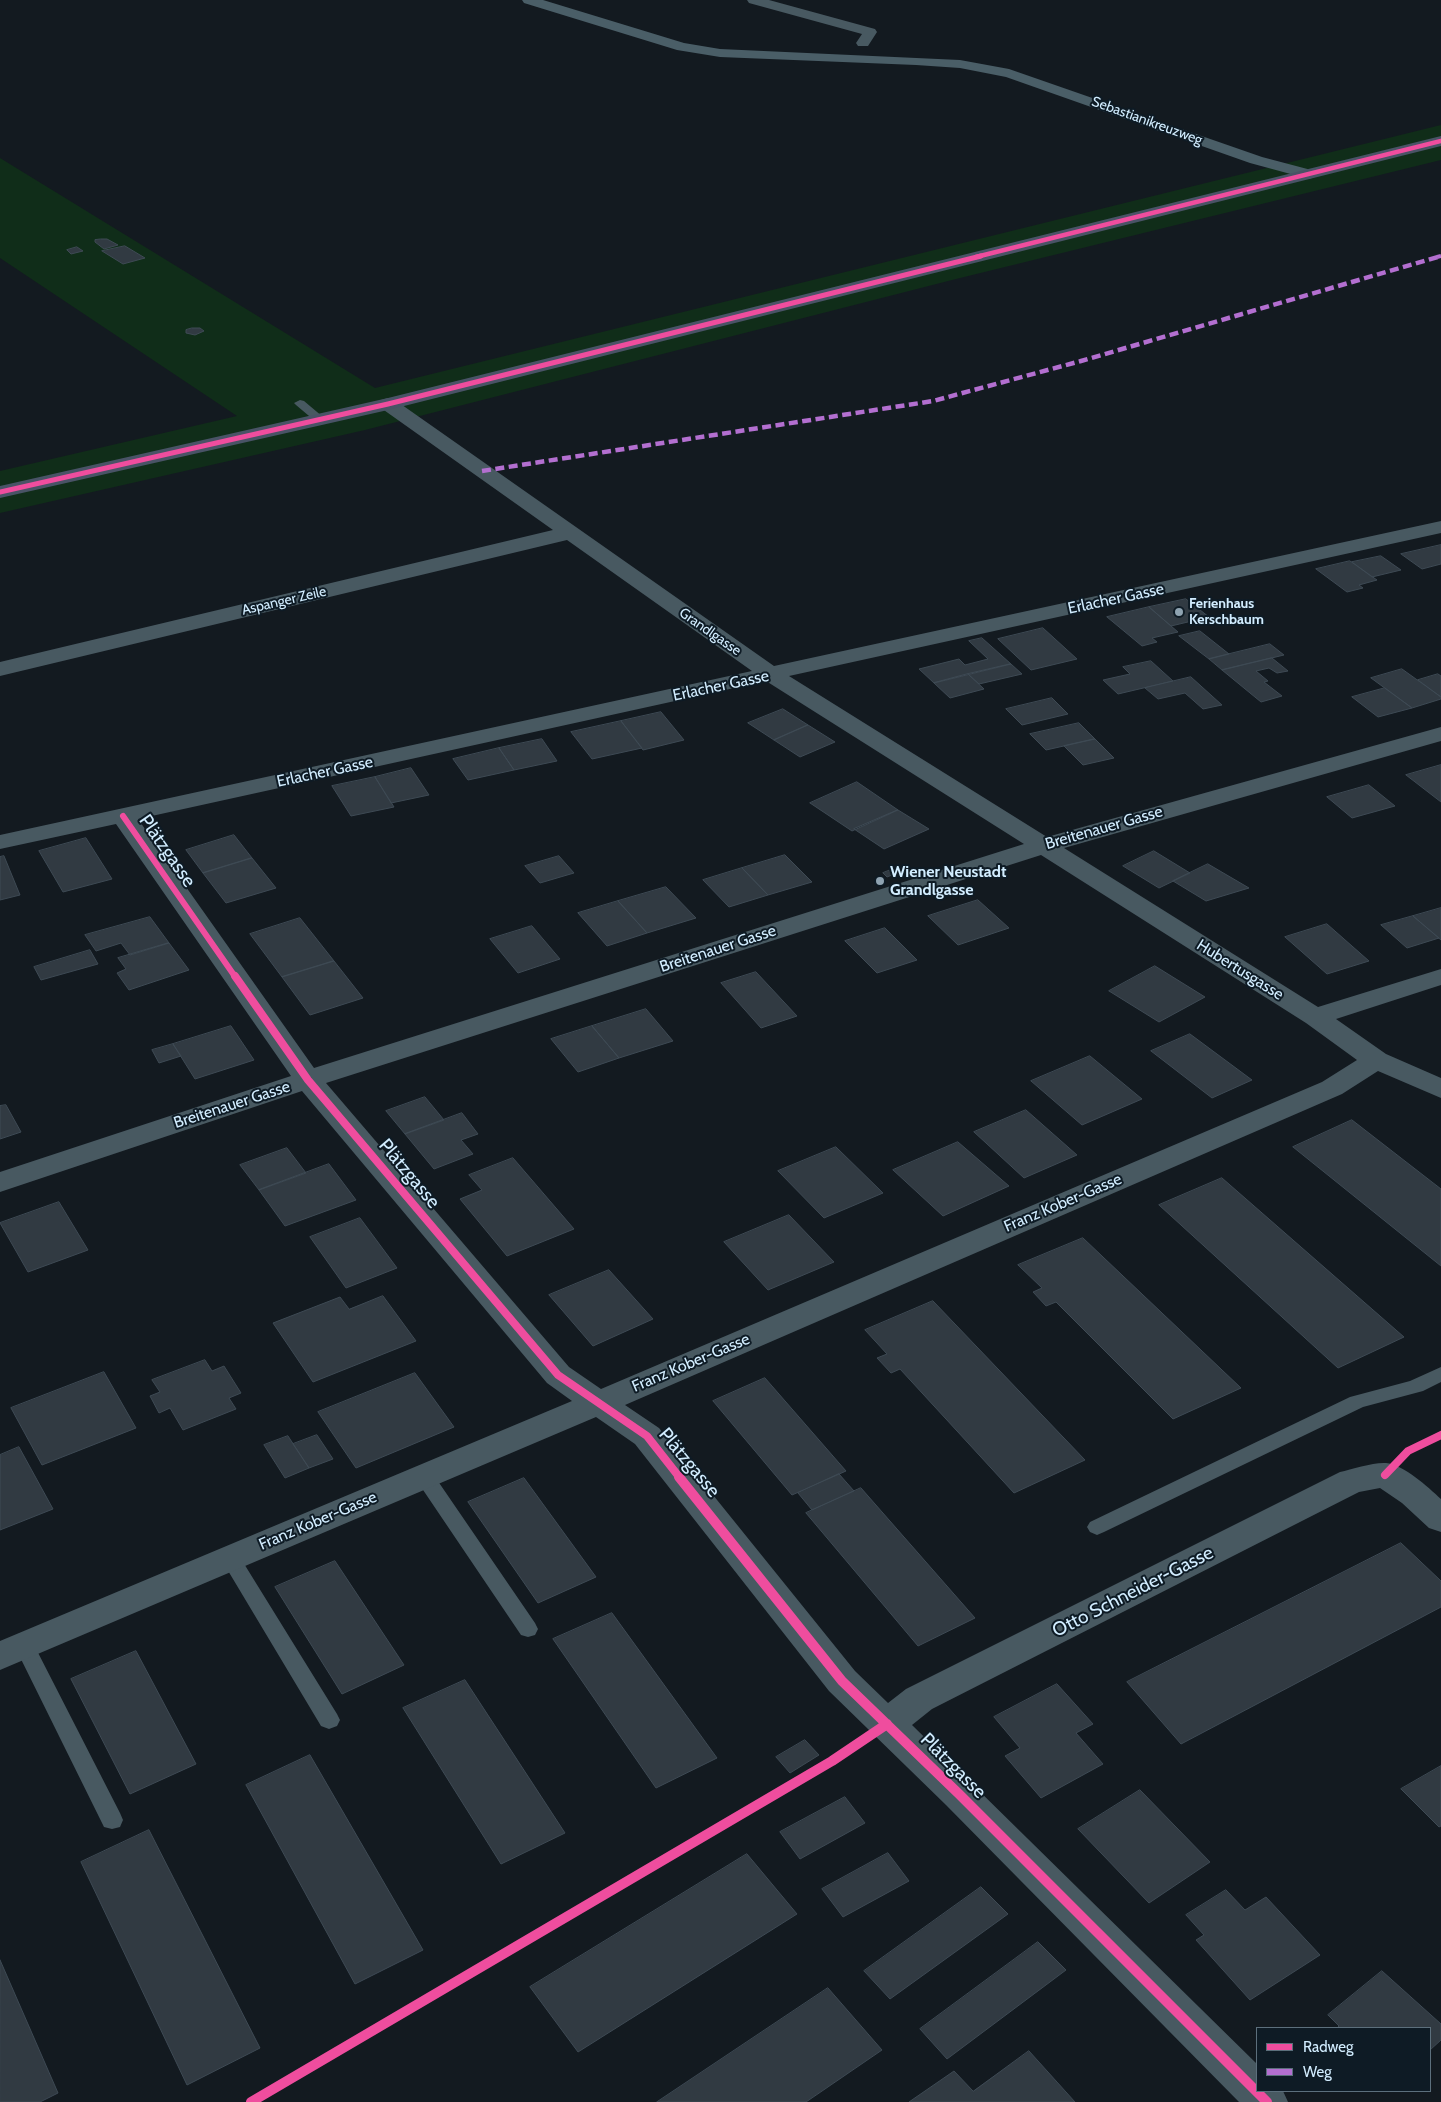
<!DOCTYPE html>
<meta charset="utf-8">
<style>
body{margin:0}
#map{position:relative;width:1441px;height:2102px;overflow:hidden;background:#131a20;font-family:Cabin,sans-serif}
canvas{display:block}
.legend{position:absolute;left:1256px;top:2027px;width:175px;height:65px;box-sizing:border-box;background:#0e1b25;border:1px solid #5c6f7c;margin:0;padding:6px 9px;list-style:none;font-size:15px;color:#d2edff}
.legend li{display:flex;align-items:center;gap:10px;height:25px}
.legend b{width:25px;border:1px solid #5c6f7c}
</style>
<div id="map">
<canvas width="1441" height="2102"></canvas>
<ul class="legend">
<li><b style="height:6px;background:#ef4d9e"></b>Radweg</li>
<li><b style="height:6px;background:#b36fd0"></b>Weg</li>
</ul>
</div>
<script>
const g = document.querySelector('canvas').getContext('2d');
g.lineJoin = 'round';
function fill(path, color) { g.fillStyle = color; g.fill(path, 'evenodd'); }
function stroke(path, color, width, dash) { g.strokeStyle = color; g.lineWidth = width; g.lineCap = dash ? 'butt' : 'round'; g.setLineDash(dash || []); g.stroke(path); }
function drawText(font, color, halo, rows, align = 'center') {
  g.font = font + ' Cabin,sans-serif'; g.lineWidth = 4; g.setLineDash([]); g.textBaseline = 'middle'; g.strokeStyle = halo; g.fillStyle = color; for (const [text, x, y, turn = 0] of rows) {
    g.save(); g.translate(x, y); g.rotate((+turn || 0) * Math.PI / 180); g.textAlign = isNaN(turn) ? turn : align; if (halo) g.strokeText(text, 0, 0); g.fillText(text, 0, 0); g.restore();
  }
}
const green = new Path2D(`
 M1441,125V160L956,279L365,430L0,513V471L237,416L0,258V158L375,388Z`);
const building = new Path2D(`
 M101,239H107L118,245L104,249L95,242V240Z
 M125,246L145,258L123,264L102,251Z
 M77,247L83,251L71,254L67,250Z
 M192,328H200L204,331L195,335L186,333V330Z
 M1441,545V564L1422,569L1401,554Z
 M1381,556L1401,570L1372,577L1352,562Z
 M1350,561L1377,580L1359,585L1363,588L1347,592L1316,569Z
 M1186,599L1209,617L1171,626L1149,607Z
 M1149,607L1178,632L1152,638L1157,642L1142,646L1107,617Z
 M1043,628L1077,659L1031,670L998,639Z
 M1200,631L1229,654L1209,659L1179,636Z
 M982,638L1011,664L934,683L919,669L959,659L965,665L988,659L969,641Z
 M1270,644L1284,655L1222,670L1209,659Z
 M1272,658L1288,671L1277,673L1269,668L1256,671L1268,681L1264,682L1282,696L1261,702L1222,670Z
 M1151,661L1173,681L1118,694L1103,680L1130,674L1123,667Z
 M1011,664L1022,674L979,684L968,674Z
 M1402,669L1441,697V699L1412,708L1371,678Z
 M968,674L984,689L950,698L934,683Z
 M1438,674L1441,676V697L1418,680Z
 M1191,677L1222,705L1203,709L1185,693L1158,699L1145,688Z
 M1385,688L1412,708L1378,717L1352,697Z
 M1052,698L1068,714L1022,725L1006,709Z
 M783,709L808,725L774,740L748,723Z
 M661,712L684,740L643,750L621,721Z
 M621,721L642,748L592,759L571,732Z
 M1079,723L1095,739L1046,750L1030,734Z
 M808,725L835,742L800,757L774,740Z
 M542,739L557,761L514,770L499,748Z
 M1095,739L1114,758L1083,765L1064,746Z
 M499,748L514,770L468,780L453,759Z
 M1441,765V802L1406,775Z
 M411,768L429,795L391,803L375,777Z
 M375,777L394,807L351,816L332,786Z
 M857,782L898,810L852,831L810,803Z
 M1369,785L1395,806L1352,818L1327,797Z
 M898,810L929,829L884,849L854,829Z
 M234,835L252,858L203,873L186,850Z
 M86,838L112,879L63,892L39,851Z
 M1154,851L1190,873L1159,888L1123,866Z
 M785,855L812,882L768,895L742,868Z
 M4,856L20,895L0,900V857Z
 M559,856L574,873L540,883L525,866Z
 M252,858L276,888L226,903L203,873Z
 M1208,864L1249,888L1206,901L1173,881Z
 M898,867L902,871L887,877L883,873Z
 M742,868L768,895L729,907L703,880Z
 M666,887L696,918L647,933L618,901Z
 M978,900L1009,928L958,945L928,916Z
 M618,901L647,933L607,946L578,913Z
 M1441,908V940L1413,916Z
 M1413,916L1439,938L1407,948L1381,925Z
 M150,917L169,943L130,955L121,943L96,951L85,935Z
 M300,918L334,961L282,977L250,934Z
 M1327,924L1369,961L1327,974L1285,937Z
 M532,926L560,959L518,973L490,939Z
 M885,928L917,960L877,973L845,941Z
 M169,943L189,970L129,990L117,973L126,969L118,958Z
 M90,950L98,964L41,980L34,967Z
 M334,961L363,998L310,1015L282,977Z
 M1155,966L1205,997L1159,1022L1109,991Z
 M756,972L797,1016L761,1028L721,983Z
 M646,1009L673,1041L619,1058L592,1026Z
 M231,1026L254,1060L195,1079L173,1044Z
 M592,1026L619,1058L578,1072L551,1039Z
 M1190,1034L1252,1080L1212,1098L1151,1051Z
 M173,1044L181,1056L159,1063L152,1050Z
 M1090,1056L1142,1099L1082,1125L1031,1081Z
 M425,1097L444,1120L405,1134L386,1111Z
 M6,1105L21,1132L0,1139V1106Z
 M1026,1110L1077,1155L1024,1178L974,1132Z
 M462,1113L478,1134L461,1140L473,1154L434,1169L405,1134Z
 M1352,1120L1441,1189V1266L1293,1147Z
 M958,1142L1009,1186L943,1216L893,1170Z
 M836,1147L883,1193L824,1218L778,1171Z
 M287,1148L306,1173L259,1190L240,1165Z
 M513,1158L574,1229L507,1256L460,1199L482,1190L469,1175Z
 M329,1164L356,1200L285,1226L259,1190Z
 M1222,1178L1404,1337L1338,1368L1159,1205Z
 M59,1202L88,1250L28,1272L0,1223Z
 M789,1215L834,1262L768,1290L724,1242Z
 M360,1218L397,1268L346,1288L310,1237Z
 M1083,1238L1241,1388L1173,1419L1056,1302L1046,1306L1033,1292L1042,1288L1018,1265Z
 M609,1270L653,1319L593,1346L549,1295Z
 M383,1296L416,1341L313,1382L273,1323L340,1297L349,1309Z
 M933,1301L1085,1460L1014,1493L900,1369L891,1373L877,1358L887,1354L865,1330Z
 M205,1360L212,1371L224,1366L241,1393L229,1398L236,1409L183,1430L170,1408L159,1413L150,1396L160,1392L152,1380Z
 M104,1372L136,1428L42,1465L11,1408Z
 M415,1373L454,1427L356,1468L318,1412Z
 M765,1378L846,1471L792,1495L713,1401Z
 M317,1435L333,1459L309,1468L293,1444Z
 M288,1436L309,1468L285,1478L264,1445Z
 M19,1447L53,1509L0,1530V1455Z
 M839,1474L854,1491L812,1510L798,1493Z
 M524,1478L596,1577L538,1603L468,1502Z
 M861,1488L975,1618L918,1646L806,1513Z
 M1401,1543L1441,1581V1607L1181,1744L1127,1682Z
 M335,1561L404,1665L342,1694L275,1587Z
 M612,1613L717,1758L656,1788L553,1639Z
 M136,1651L196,1764L130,1794L71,1679Z
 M465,1680L565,1833L501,1864L403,1708Z
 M1057,1684L1093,1724L1076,1733L1103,1764L1041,1798L1005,1756L1020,1748L994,1717Z
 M805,1740L819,1755L790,1773L776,1757Z
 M310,1755L423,1950L355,1984L246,1785Z
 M1441,1766V1826L1439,1827L1401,1789Z
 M1140,1790L1210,1862L1149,1903L1078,1829Z
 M845,1797L865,1823L800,1859L780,1832Z
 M149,1830L260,2048L187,2085L81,1862Z
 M888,1853L909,1881L843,1917L822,1889Z
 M747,1854L797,1914L578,2052L530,1987Z
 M981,1887L1008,1914L890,1999L864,1971Z
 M1226,1890L1245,1910L1266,1897L1320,1955L1250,2000L1196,1940L1204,1935L1186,1915Z
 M1038,1942L1066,1970L947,2059L920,2029Z
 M0,1960L58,2093L40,2102H0Z
 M1382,1971L1441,2024V2040L1430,2050V2028H1337L1339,2026L1328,2015Z
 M828,1988L882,2050L806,2102H657Z
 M1029,2051L1075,2102H909L954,2071L973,2091Z`);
const lane = new Path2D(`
 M300,400L304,401L323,417L325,419L323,421H315L296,405L294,403Z
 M1441,1367V1382L1423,1391L1363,1407L1104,1532L1097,1535L1090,1532L1087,1527L1090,1522L1350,1397L1410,1381Z
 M424,1469L431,1471L535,1623L538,1629L535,1635L528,1637L521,1635L417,1481L414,1476L417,1471Z
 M231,1551L238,1554L337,1714L340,1720L337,1726L329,1729L321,1726L221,1559L224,1554Z
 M24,1637L31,1639L120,1813L123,1820L120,1827L112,1829L104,1827L14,1645L17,1639Z`);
const street = new Path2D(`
 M747,0H769L875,29L877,32L868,46H858L856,43L862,34L749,3Z
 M388,398L395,400L774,666L1441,521V533L789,676L1047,837L1441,727V741L1064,848L1318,1007L1441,969V985L1336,1019L1386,1054L1441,1078V1098L1378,1071L1342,1094L625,1405L659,1428L855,1671L888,1703L906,1689L1340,1472C1352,1469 1374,1462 1386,1463C1404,1465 1428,1487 1441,1499V1532L1429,1528L1402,1503L1380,1488L1359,1492L932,1709L912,1725L1257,2064V2091H1283L1288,2102H1239L946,1805L829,1691L635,1444L596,1417L0,1670V1641L572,1401L547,1383L302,1091L0,1192V1172L291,1076L116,824L0,849V835L752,671L567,540L0,676V662L553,530L381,408L379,404L381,400ZM766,681L1024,844L314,1068L138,819ZM1041,855L1306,1023L1357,1060L1322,1082L601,1389L569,1367L326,1083Z`);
const secondary = new Path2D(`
 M522,0H543L684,43L720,49L960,60L1009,69L1262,157L1315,171L1317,174L1315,177L1309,179L1250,163L1006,77L960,68L916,65L720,57L677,50L524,3Z`);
const primary = new Path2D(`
 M1441,136V146L388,410L0,498V486L388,398Z`);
const quietFar1 = new Path2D(`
 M1437,257L1441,256`);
const quiet = new Path2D(`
 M482,471L933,401L1081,361L1441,256`);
const cyclewayFar4 = new Path2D(`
 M976,257L1441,141`);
const cyclewayFar3 = new Path2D(`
 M0,492L388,404L981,256`);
const cyclewayFar2 = new Path2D(`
 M123,816L236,978`);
const cyclewayFar1 = new Path2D(`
 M235,976L308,1080L558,1375L647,1436L680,1478
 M1385,1475L1408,1451L1441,1435`);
const cycleway = new Path2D(`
 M679,1477L842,1681L959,1794L1267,2102
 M251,2102L832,1761L887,1724`);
const markers = [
 [1179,612,5,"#8fa3b1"],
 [880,881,5,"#8fa3b1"]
];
const farStreetnames = [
 ["Sebastianikreuzweg",1147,121,20],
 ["Aspanger Zeile",284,601,-13],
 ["Grandlgasse",710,632,35]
];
const farPoinames = [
 ["Ferienhaus",1189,604],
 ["Kerschbaum",1189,620]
];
const streetNames = [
 ["Erlacher Gasse",1116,599,-12],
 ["Erlacher Gasse",721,686,-12],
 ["Erlacher Gasse",325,772,-12],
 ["Breitenauer Gasse",1104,828,-16],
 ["Breitenauer Gasse",718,949,-18],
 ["Hubertusgasse",1240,970,32],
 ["Breitenauer Gasse",232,1105,-18],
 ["Franz Kober-Gasse",1063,1203,-23],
 ["Franz Kober-Gasse",691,1363,-23],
 ["Franz Kober-Gasse",318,1521,-23]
];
const poiNames = [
 ["Wiener Neustadt",890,872],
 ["Grandlgasse",890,890]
];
const nearStreetnames = [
 ["Plätzgasse",167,851,55],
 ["Plätzgasse",409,1174,50],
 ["Plätzgasse",689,1463,50],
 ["Otto Schneider-Gasse",1133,1592,-27],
 ["Plätzgasse",953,1766,45]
];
fill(green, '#102d19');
fill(building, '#313a42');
stroke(building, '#3e4a54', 1);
fill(lane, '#485961');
fill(street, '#485961');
fill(secondary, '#4a5e67');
fill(primary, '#495366');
stroke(quietFar1, '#b36fd0', 4, [7, 4]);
stroke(quiet, '#b36fd0', 4.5, [9, 4.5]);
stroke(cyclewayFar4, '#ef4d9e', 4.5);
stroke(cyclewayFar3, '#ef4d9e', 5);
stroke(cyclewayFar2, '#ef4d9e', 6);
stroke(cyclewayFar1, '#ef4d9e', 8);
stroke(cycleway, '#ef4d9e', 10);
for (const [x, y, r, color] of markers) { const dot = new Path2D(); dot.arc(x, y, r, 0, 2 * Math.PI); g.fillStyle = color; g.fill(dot); stroke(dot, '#0e1b25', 2); }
drawText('14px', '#d2edff', '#0e1b25', farStreetnames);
drawText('bold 14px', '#d2edff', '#0e1b25', farPoinames, 'left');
drawText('16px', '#d2edff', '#0e1b25', streetNames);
drawText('bold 16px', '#d2edff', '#0e1b25', poiNames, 'left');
drawText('19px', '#d2edff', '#0e1b25', nearStreetnames);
</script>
